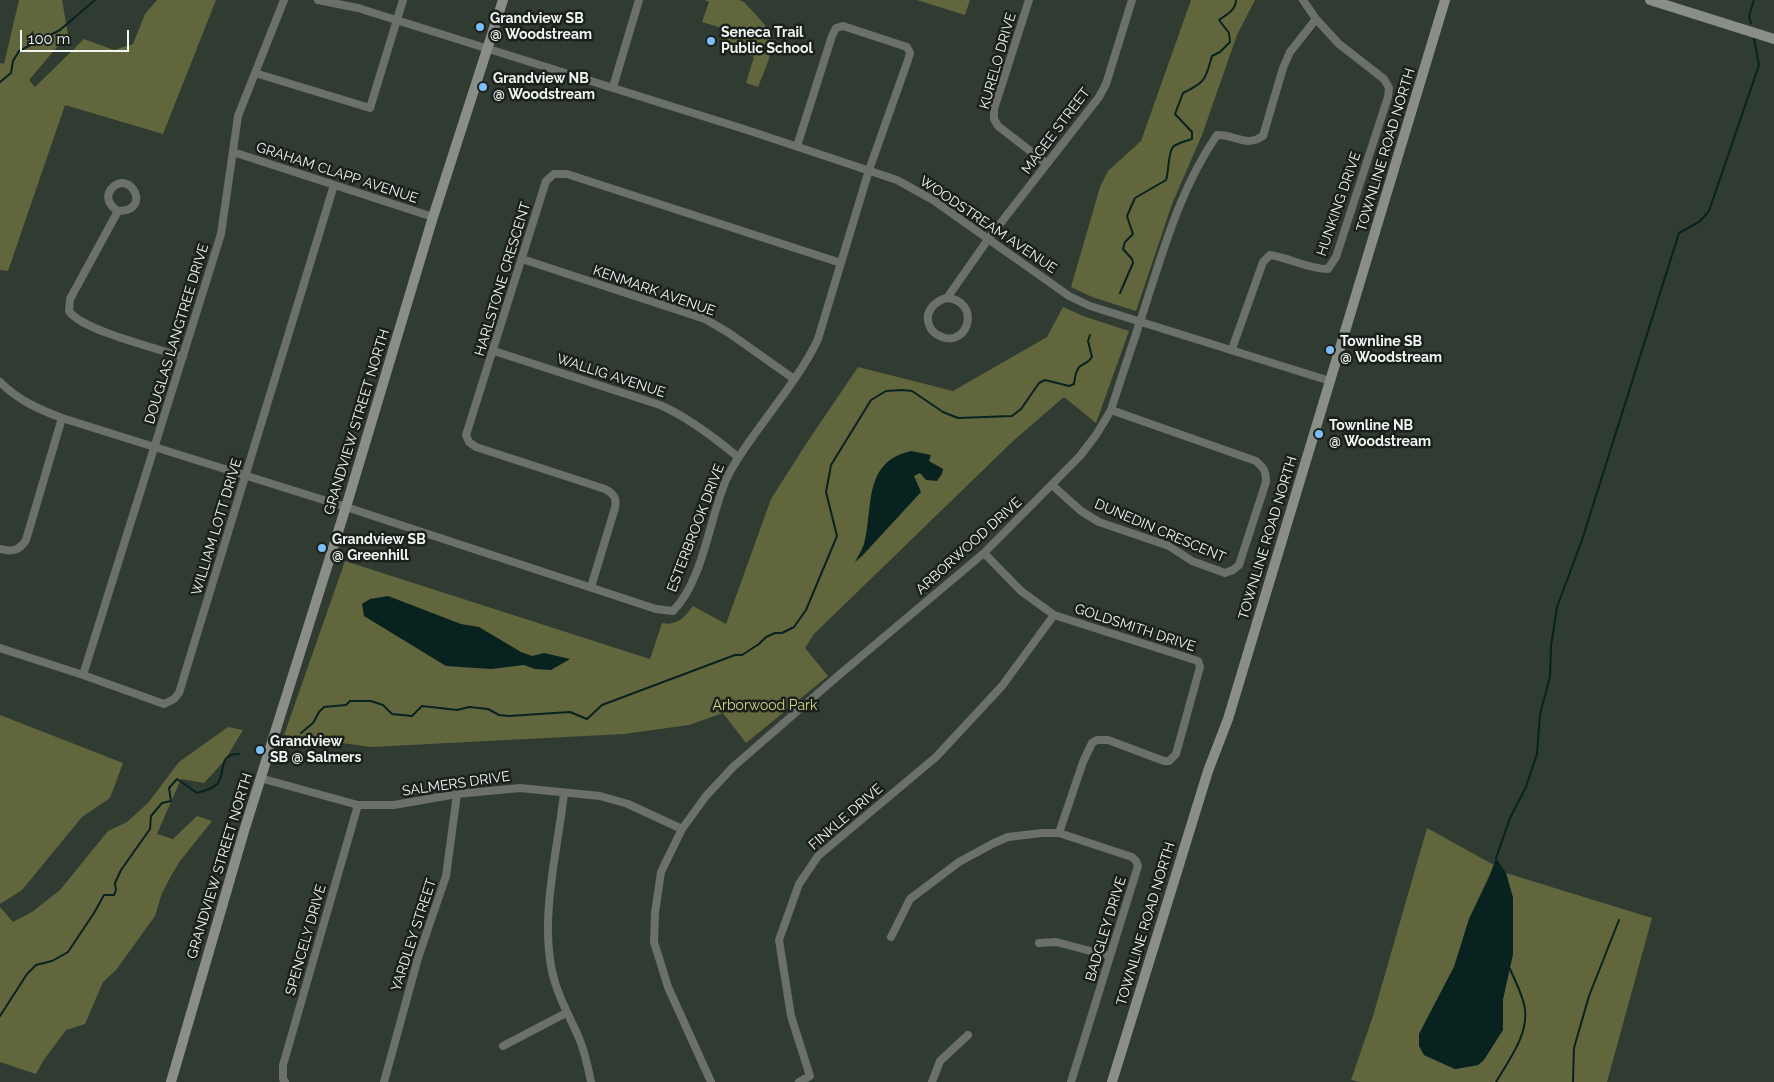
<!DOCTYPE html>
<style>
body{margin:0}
#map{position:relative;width:1774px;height:1082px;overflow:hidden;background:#303b32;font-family:Raleway,sans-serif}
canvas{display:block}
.scale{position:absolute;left:20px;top:30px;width:109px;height:22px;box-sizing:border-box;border:2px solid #f0f6f1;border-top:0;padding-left:6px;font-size:15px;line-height:18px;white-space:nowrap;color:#f0f6f1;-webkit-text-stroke:4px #1b201c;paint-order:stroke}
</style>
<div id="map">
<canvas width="1774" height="1082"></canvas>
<div class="scale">100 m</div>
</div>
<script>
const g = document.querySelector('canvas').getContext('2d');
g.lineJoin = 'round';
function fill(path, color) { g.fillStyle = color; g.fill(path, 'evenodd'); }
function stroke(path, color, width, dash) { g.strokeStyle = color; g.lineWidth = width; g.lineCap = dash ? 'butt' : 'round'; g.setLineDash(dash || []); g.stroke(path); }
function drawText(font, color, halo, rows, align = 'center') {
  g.font = font + ' Raleway,sans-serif'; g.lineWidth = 5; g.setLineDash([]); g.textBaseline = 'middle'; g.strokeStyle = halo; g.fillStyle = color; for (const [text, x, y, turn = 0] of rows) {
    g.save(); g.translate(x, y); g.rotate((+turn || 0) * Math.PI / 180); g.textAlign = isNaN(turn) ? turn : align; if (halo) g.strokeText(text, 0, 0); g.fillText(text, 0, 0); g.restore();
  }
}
const green = new Path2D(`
 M19,0H62L68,34L29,80L35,87L84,39L114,50L133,44L145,14L157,0H216L163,134L65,105L8,271L0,270V63L4,64Z
 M705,0H739L744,2C752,11 765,23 770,33C777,46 763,74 758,87L746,83L754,57L720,45L725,29L702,22L709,2Z
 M917,0H970L965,15Z
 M1191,0H1255L1237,35L1202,135L1172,204L1136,311L1092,297L1071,287L1100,187L1108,171L1141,141Z
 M1063,307L1083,316L1129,331L1096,423L1064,397L1012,442L814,634L805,648L828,676L746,743L723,713L689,725L624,734L371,747L284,735L345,561L650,659L662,623C677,626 684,618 693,606L726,624L771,499L806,444L858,367L953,391L1047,337Z
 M0,715L123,763L110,798L82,817L22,890L0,904Z
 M228,727L243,730L225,760L204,783L181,779L157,834L173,839L197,816L212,821L180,861L171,876L162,893L155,916L116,970L103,982L85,1024L66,1030L43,1061L36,1074L0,1062V907L13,922L32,912L60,890L108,831L127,822L148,803L179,762Z
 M1427,828L1494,865L1469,919L1454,967L1419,1034L1424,1055L1455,1069L1478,1065L1503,1030V999L1513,954V898L1506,873L1652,918L1607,1082H1360L1351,1080L1373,1016Z`);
const water = new Path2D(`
 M911,451L931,455L929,461L943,469L942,474L937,481L926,480L920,473L914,476L921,492L862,556L855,562C858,556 862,550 864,544C874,507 862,462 911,451Z
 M388,596L461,624L479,627L521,652L532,656L544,653L570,659L551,670L535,669L524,665L491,669L446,666L364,616L362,604L370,599Z
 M1496,858L1506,873L1513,898V954L1503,999V1030L1484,1060L1478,1065L1455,1069L1424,1055L1419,1046V1034L1454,967L1469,919L1489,878Z`);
const stream = new Path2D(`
 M1751,23L1749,16L1754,0
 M0,82L11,73L13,61L19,51L60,30L95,0
 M1120,293L1133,263L1132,259L1123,249L1125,242L1133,234L1127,216L1135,198L1166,180C1169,172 1168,152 1173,147C1177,143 1186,141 1192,139V132L1175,114L1183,93C1206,82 1205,80 1212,56L1220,52L1230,42L1229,33L1219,20C1226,15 1236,10 1236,0
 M301,733L313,723L319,712L324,707L346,705L350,701H371L383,705L392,714L412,716L422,706L457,710L469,707L488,709L499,715L509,716L570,712L587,719L602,705L735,655H742L759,644L766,637L775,633H782L794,627L806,610L837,536L826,492L831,465L871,400L886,391L902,390L912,391L943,412L958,418L1012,416L1021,409L1039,383L1045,380L1069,386L1074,384C1075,377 1076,368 1082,365C1087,362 1089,362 1092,357L1088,341L1090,335
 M1496,858L1510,818L1526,787L1537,754L1540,714L1550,677L1551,646L1557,607L1582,540L1679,233L1699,222L1709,211L1759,65L1754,38
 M0,1016L27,974L36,965L52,961L68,952L94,913L104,895H114L116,890L115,883L121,870L150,829L151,816L162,803L171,801L169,788L177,779L197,793C204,791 213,789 218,783C226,772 217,754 239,754
 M1496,1082C1508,1061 1528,1036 1525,1010C1524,997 1515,981 1510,969
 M1573,1082L1574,1048L1589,996L1619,920`);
const street = new Path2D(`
 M318,0L358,8L747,130L897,180L933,200L1069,296L1090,306L1330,381
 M1029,0L994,109V119L998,126L1047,164
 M255,73L370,108L403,0
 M613,87L639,0
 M233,152L433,217
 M118,211C110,206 104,197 112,188C130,169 153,211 118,211L70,299L69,311C81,330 159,349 183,357
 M522,259L705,319L729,333L794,379
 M947,298C981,301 969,347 942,337C937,335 932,332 930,327C923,313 934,301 947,298L989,238L1099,97L1106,84L1132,0
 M1232,349L1263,262L1270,255C1290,258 1308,269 1328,269L1336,257L1388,97L1389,88L1384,79L1339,44L1316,19L1303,0
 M494,351L660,405C688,417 715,438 738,457
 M0,382C18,400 38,409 62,418L346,507L656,609L673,611C703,581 709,520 726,480C733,464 744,449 754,435C776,404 802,373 818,339L869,170L908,60L910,53L907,47L843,26L836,28L832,36L797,146
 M1052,485L1081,511L1099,522L1169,546L1192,561L1225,573L1233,570L1239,565L1266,482C1266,471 1264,468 1256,461L1111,410
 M0,549C12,552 19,551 26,540L62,418
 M984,553L1021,591L1054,615L1198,661L1200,667L1176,754L1169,761H1164L1108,740H1097L1092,743L1083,762L1059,833
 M591,587L615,508C617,498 614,494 605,489L476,447L469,442L466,435L546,181L554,174H567L841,263
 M0,648L83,675L164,704L174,699L179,693L334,185
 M83,675L221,234L238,116L284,0
 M260,778L358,805H394L457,794L520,788L600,796L628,804L682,829
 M564,793C558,849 540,914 552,971C557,995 569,1015 579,1038C585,1052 588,1067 591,1082
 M891,937L910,899L959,862L994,843L1008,837L1042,833H1059L1132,857L1136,861L1138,866L1071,1082
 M1039,943L1056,942L1110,956
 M503,1046L566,1013
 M285,1082L283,1079V1065L358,805
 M384,1082L418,958L446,876L457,794
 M711,1082L668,987L654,942L655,913L661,872L682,829L706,796L733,767L839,675L984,553L1080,456L1096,435L1111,410C1123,372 1136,335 1148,297C1166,241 1183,184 1217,135C1236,134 1245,148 1263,136L1283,68L1290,52L1316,19
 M799,1082L810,1076L791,1016L779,940L799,884L818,856L936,757L1002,686L1054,615
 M932,1082L940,1061L968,1035`);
const secondary = new Path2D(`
 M1650,0L1774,39
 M171,1082L244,831L349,497L433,217L503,0
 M1112,1082L1208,771L1228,719L1445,0`);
const markers = [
 [480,27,5,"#7cbef9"],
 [711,41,5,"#7cbef9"],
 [483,87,5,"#7cbef9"],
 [1330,350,5,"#7cbef9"],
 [1319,434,5,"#7cbef9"],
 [322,548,5,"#7cbef9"],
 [260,750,5,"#7cbef9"]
];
const poiNames = [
 ["Grandview SB",490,19],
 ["@ Woodstream",490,35],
 ["Seneca Trail",721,33],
 ["Public School",721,49],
 ["Grandview NB",493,79],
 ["@ Woodstream",493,95],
 ["Townline SB",1340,342],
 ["@ Woodstream",1340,358],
 ["Townline NB",1329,426],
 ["@ Woodstream",1329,442],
 ["Grandview SB",332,540],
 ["@ Greenhill",332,556],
 ["Grandview",270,742],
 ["SB @ Salmers",270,758]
];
const streetNames = [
 ["KURELO DRIVE",998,61,-74],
 ["MAGEE STREET",1056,131,-53],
 ["TOWNLINE ROAD NORTH",1386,150,-73],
 ["GRAHAM CLAPP AVENUE",337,173,18],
 ["HUNKING DRIVE",1339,204,-71],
 ["WOODSTREAM AVENUE",988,225,34],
 ["HARLSTONE CRESCENT",503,279,-73],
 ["KENMARK AVENUE",654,291,19],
 ["DOUGLAS LANGTREE DRIVE",177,334,-73],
 ["WALLIG AVENUE",611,376,18],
 ["GRANDVIEW STREET NORTH",357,422,-73],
 ["WILLIAM LOTT DRIVE",217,527,-73],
 ["ESTERBROOK DRIVE",696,528,-69],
 ["DUNEDIN CRESCENT",1160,531,23],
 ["TOWNLINE ROAD NORTH",1268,538,-73],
 ["ARBORWOOD DRIVE",969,546,-42],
 ["GOLDSMITH DRIVE",1135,628,18],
 ["SALMERS DRIVE",456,784,-8],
 ["FINKLE DRIVE",846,817,-41],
 ["GRANDVIEW STREET NORTH",220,866,-73],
 ["TOWNLINE ROAD NORTH",1146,924,-73],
 ["BADGLEY DRIVE",1106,929,-73],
 ["YARDLEY STREET",414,935,-72],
 ["SPENCELY DRIVE",306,940,-74]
];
const parkNames = [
 ["Arborwood Park",765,706]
];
fill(green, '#62663d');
fill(water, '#082220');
stroke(stream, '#082220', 2);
stroke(street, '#6c706a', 8);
stroke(secondary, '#898e86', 10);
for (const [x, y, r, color] of markers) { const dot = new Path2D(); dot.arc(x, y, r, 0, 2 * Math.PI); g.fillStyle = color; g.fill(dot); stroke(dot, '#1b201c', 2); }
drawText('bold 14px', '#f0f6f1', '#1b201c', poiNames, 'left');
drawText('14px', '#f0f6f1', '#1b201c', streetNames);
drawText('14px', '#cfd682', '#1b201c', parkNames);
</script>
